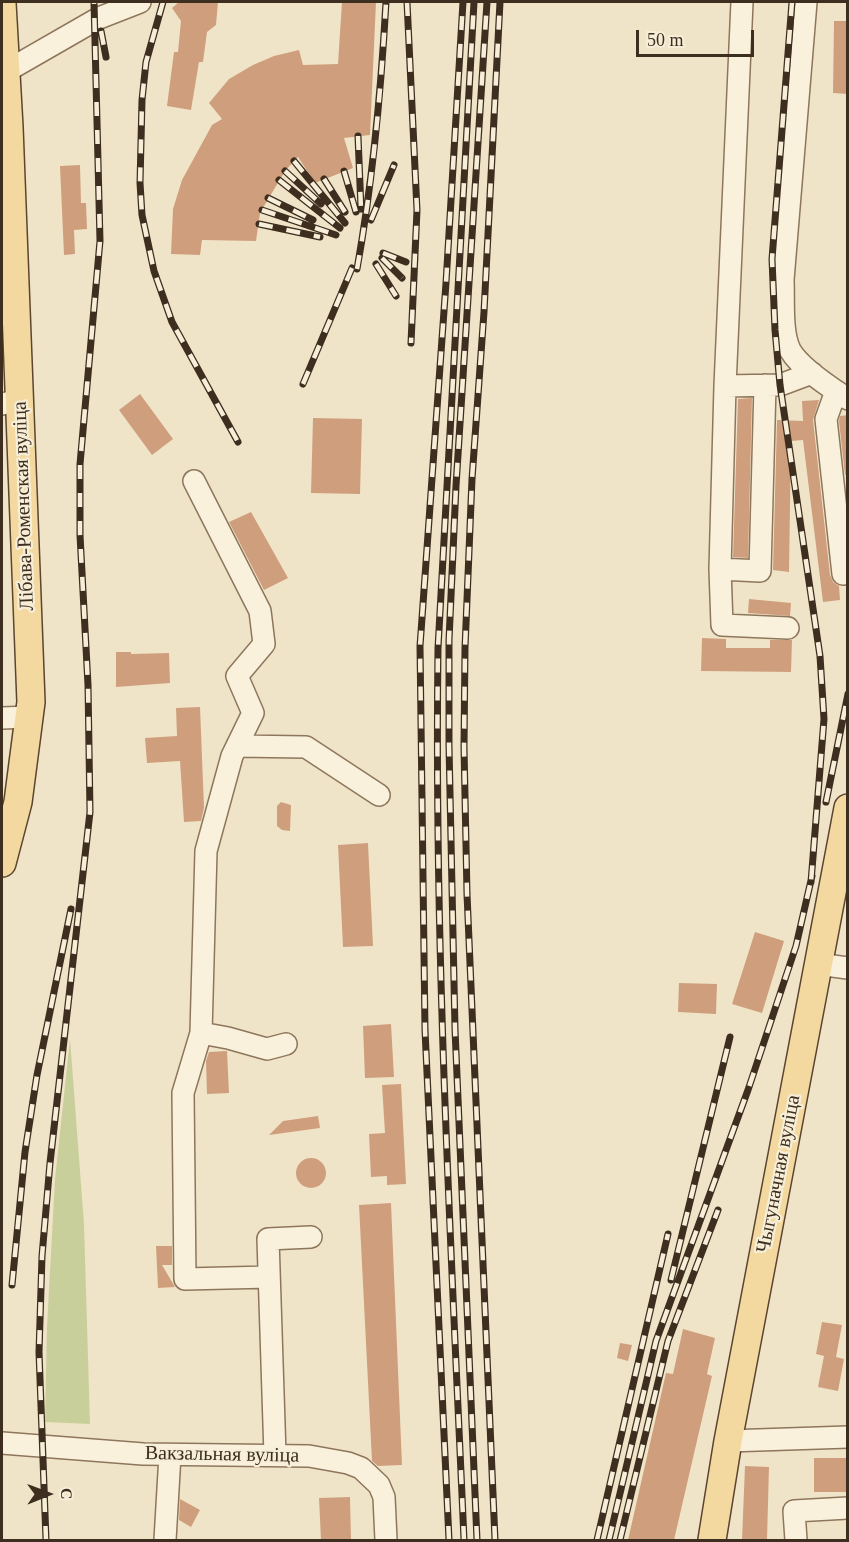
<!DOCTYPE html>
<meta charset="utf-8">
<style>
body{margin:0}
#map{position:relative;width:849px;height:1542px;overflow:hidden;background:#f0e4c8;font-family:Georgia,serif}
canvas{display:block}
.frame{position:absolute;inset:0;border:3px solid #3d2e20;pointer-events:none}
.north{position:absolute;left:18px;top:1464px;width:60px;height:60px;-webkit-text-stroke:4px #f7eed8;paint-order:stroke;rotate:89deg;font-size:16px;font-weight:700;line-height:24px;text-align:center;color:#3d2e20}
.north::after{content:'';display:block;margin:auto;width:21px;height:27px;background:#3d2e20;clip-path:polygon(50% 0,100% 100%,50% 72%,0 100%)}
.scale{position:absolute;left:636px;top:30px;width:118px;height:27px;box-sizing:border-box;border:3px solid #3d2e20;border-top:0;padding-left:8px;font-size:18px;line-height:21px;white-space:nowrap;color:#3d2e20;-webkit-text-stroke:4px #f7eed8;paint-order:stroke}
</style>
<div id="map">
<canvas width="849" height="1542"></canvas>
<div class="frame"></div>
<div class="north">С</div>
<div class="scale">50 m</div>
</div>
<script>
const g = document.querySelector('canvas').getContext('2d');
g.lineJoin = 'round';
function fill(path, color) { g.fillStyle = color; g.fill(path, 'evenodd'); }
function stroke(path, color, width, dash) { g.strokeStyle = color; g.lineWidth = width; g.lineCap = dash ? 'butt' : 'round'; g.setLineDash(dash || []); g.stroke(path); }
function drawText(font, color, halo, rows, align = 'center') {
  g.font = font + ' Georgia,serif'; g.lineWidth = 4.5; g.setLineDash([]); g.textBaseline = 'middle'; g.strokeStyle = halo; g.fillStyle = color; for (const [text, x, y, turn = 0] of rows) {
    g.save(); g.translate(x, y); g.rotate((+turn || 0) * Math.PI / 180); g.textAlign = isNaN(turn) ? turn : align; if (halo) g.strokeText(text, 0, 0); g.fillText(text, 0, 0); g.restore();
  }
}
const green = new Path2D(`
 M70,1039L84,1224L90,1424L45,1422L47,1327L55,1179Z`);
const building = new Path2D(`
 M179,2H218L216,25L207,32L203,62H199L191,110L167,106L174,52H178L181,21L172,8Z
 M342,2H376L370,135L344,138L353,168L315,183L298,157L285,171L260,213L256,241L202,240L200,255L171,254L173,209L182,180L212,125L222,119L209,103L229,79L253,65L274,56L299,50L303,65L338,64Z
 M834,21H848V94L833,93Z
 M80,165L81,203H86L87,229L74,230L75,254L64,255L60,166Z
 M140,394L173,439L152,455L119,410Z
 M752,398L748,558L733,557L738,399Z
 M819,400L813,420L830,575L833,582L839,586L840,600L823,602L803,440L791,441L789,572L773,570L777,420L803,421L802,401Z
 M848,415V474L845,475L839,421L840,416Z
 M313,418L362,419L360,494L311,493Z
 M251,512L288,578L264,590L229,522Z
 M749,599L791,603L790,616L748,613Z
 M702,638L726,639V648H770V640H792L791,672L701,671Z
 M116,652H131V654L169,653L170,683L116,687Z
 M200,707L204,808L201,821L184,822L180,761L147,763L145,738L177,736L176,708Z
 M281,802L291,805L290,831L282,830L277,826V806Z
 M368,843L373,946L343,947L338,845Z
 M755,932L784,941L762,1013L732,1004Z
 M679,983L717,984L716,1014L678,1012Z
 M391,1024L394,1077L365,1078L363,1026Z
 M227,1051L229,1093L207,1094L206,1061L209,1052Z
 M401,1084L406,1184L387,1185V1176L371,1177L369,1134L385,1133L382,1085Z
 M318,1116L320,1128L269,1135L283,1121Z
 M296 1173a15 15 0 1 1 30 0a15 15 0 1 1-30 0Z
 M391,1203L402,1465L378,1466L372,1461L359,1205Z
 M156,1246H172V1265H162L175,1287L158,1288Z
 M822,1322L842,1325L836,1357L844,1359L838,1391L818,1387L824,1356L816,1354Z
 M683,1329L715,1338L707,1374L712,1376L674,1540H628L666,1373L673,1374Z
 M620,1343L632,1345L628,1361L617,1358Z
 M814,1458H848V1492H814Z
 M745,1466L769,1467L767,1540H742Z
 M350,1497L351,1540H321L319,1498Z
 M180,1499L200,1510L191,1527L179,1520Z`);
const minor = new Path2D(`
 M742,2L725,386L780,385L812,373
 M806,2L783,280C784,300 781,332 790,350C800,368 831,388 848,399
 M5,72L99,18L140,2
 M725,386L720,569L722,625L788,628
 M836,391L826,419L843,574
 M2,404L19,400
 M194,481L260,611L264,644L237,676L253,713L232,756L206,851L201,1033
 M720,569L760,571L765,385
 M2,718L30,717
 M237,746L306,747L379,795
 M818,964L848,968
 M269,1277L185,1279L183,1093L201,1033L228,1038L267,1049L286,1044
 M728,1441L848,1437
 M2,1443L143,1454L309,1456L348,1463L361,1468L379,1485L384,1497L386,1540
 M275,1455L268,1239L311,1237
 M165,1540L170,1455
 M796,1540L794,1511L848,1508`);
const major = new Path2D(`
 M2,3L9,127L31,702L18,802L2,863
 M712,1540L728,1441L848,808`);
const rail = new Path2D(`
 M163,2L146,62L142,100L140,183L142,215L154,271L172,322L238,442
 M407,2L417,210L411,343
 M792,2L772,259L775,330L780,385L820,656L824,719L811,882
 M101,31L106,57
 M358,136L361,209
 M294,161L345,223
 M285,171L321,204
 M344,171L356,212
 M324,179L345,212
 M279,180L340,228
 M268,198L313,220
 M262,210L336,235
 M371,220L394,165
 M259,224L320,237
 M383,253L406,262
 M382,258L402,278
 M376,264L396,296
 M357,269C373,180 381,91 386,2
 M303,384L352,268
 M826,802L848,694
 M671,1280L730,1037
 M12,1285L25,1152L37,1075L71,909
 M46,1540L39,1352L42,1256L50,1163L90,812L88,685L80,535V464L100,241L94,2
 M449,1540L425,1030L420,646L446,283L463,2
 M464,1540C451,1243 434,946 438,648L474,2
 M477,1540L455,1029L449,746V640L456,486L487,2
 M495,1540L467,894L464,747L465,648L472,479L484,312L500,2
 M597,1540L668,1234
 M609,1540L656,1341L748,1090L796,946L812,876
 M620,1540L668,1341L718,1210`);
const streetNames = [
 ["Лібава-Роменская вуліца",24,506,-92],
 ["Чыгуначная вуліца",779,1174,-79],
 ["Вакзальная вуліца",222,1455,1]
];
fill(green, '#c9cf9b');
fill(building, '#cf9f7d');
stroke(minor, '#8d765c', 24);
stroke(major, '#5b4430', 30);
stroke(minor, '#faf1dc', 21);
stroke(major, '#f3d9a0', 27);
stroke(rail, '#3d2e20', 7);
stroke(rail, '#f7eed8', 4.5, [14]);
drawText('20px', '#3d2e20', '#f7eed8', streetNames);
</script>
